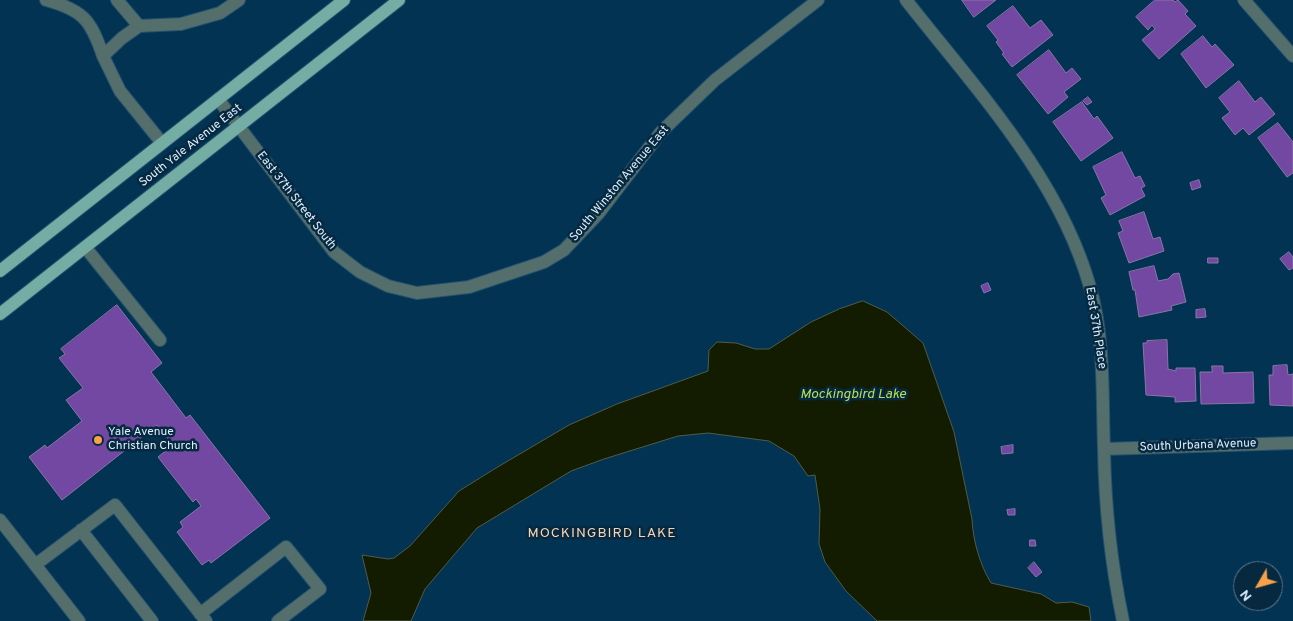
<!DOCTYPE html>
<style>
body{margin:0}
#map{position:relative;width:1293px;height:621px;overflow:hidden;background:#023352;font-family:Overpass,sans-serif}
canvas{display:block}
.north{position:absolute;left:1233px;top:561px;width:50px;height:50px;box-sizing:border-box;background:#062940;border:1px solid #5c788c;border-radius:50%;rotate:232deg;font-size:14px;font-weight:700;line-height:20px;text-align:center;color:#dceffe}
.north::after{content:'';display:block;margin:auto;width:18px;height:22px;background:#f8a14a;clip-path:polygon(50% 0,100% 100%,50% 72%,0 100%)}
</style>
<div id="map">
<canvas width="1293" height="621"></canvas>
<div class="north">N</div>
</div>
<script>
const g = document.querySelector('canvas').getContext('2d');
g.lineJoin = 'round';
function fill(path, color) { g.fillStyle = color; g.fill(path, 'evenodd'); }
function stroke(path, color, width, dash) { g.strokeStyle = color; g.lineWidth = width; g.lineCap = dash ? 'butt' : 'round'; g.setLineDash(dash || []); g.stroke(path); }
function drawText(font, color, halo, rows, align = 'center') {
  g.font = font + ' Overpass,sans-serif'; g.lineWidth = 5; g.setLineDash([]); g.textBaseline = 'middle'; g.strokeStyle = halo; g.fillStyle = color; for (const [text, x, y, turn = 0] of rows) {
    g.save(); g.translate(x, y); g.rotate((+turn || 0) * Math.PI / 180); g.textAlign = isNaN(turn) ? turn : align; if (halo) g.strokeText(text, 0, 0); g.fillText(text, 0, 0); g.restore();
  }
}
const water = new Path2D(`
 M863,301L887,312L923,343L954,432L972,519C973,541 980,565 991,583L1041,594L1056,603L1072,602L1089,607L1091,621H877L846,591L825,562L819,544L820,509L815,475L808,476L794,456L769,441L708,433L678,436L604,459L571,471L477,528L425,589L411,621H363L371,593L362,555L388,559L394,558L410,546L459,491L496,468L569,425L617,404L708,371L709,350L717,342L736,343L755,349H769L811,322L839,309Z`);
const building = new Path2D(`
 M962,0H996L974,17Z
 M1155,0H1173L1175,2L1178,0L1188,11L1185,14L1196,26L1159,59L1142,40L1155,29L1152,25L1148,30L1136,17Z
 M1013,6L1030,28L1041,20L1053,35L1012,67L1002,54L1004,53L996,42L998,40L987,26Z
 M1203,36L1212,47L1215,44L1234,65L1206,88L1181,54Z
 M1049,50L1066,73L1072,68L1081,79L1064,92L1068,97L1048,114L1017,75Z
 M1239,81L1255,102L1261,97L1275,114L1249,135L1243,128L1235,135L1222,118L1230,112L1219,98Z
 M1088,97L1092,102L1087,105L1083,101Z
 M1082,102L1094,119L1097,116L1113,138L1081,161L1053,122Z
 M1278,123L1293,142V173L1287,177L1258,138Z
 M1122,152L1135,178L1140,176L1145,186L1141,188L1145,196L1110,215L1101,198L1106,195L1093,167Z
 M1199,180L1201,187L1192,190L1190,183Z
 M1144,212L1153,239L1160,237L1164,251L1129,263L1118,233L1123,231L1119,221Z
 M1289,252L1293,257V268L1289,270L1280,259Z
 M1208,258H1218V263H1208Z
 M1154,266L1158,281L1168,279L1173,274L1179,273L1186,302L1171,306L1172,310L1139,317L1135,290H1133L1129,272Z
 M988,283L991,290L984,293L981,286Z
 M117,305L162,363L151,372L186,418L190,415L270,518L211,563L209,560L202,565L177,532L183,527L180,522L201,506L196,499L193,502L158,457L173,445L157,425L62,500L29,457L45,445L47,448L82,421L66,400L83,388L59,358L65,354L61,349Z
 M1205,309L1206,317L1196,318V310Z
 M1167,340L1168,369L1176,371V368H1195L1196,401L1175,402V397L1146,395L1143,343H1147V341Z
 M1287,365L1288,375L1293,374V406L1270,405L1269,375H1273V366Z
 M1212,366H1223V373L1253,372L1254,403L1201,404L1200,372H1212Z
 M1013,445V453L1002,454L1001,447Z
 M1015,509V515H1008L1007,510Z
 M1030,540H1035L1036,546H1030Z
 M1034,562L1042,572L1036,577L1028,568Z`);
const minor = new Path2D(`
 M46,0C83,10 91,20 103,56
 M117,0L139,26
 M906,0C975,88 1059,177 1090,287C1105,340 1102,395 1104,449C1105,507 1111,564 1123,621
 M1244,0L1293,56
 M218,99L334,252L360,272L388,286L417,293L469,287L544,262L564,250L598,214L661,132L715,80L818,0
 M162,143L120,91L103,56L122,38L139,26L181,24L220,13L239,0
 M85,247L160,340
 M1104,449L1293,443
 M0,520L79,621
 M81,530L152,621
 M35,565L115,505L206,621
 M200,614L286,547L320,589L278,621`);
const major = new Path2D(`
 M0,271L344,0
 M0,314L399,0`);
const markers = [
 [98,440,5,"#f8a14a"]
];
const streetNames = [
 ["South Yale Avenue East",191,146,-38],
 ["South Winston Avenue East",620,184,-50],
 ["East 37th Street South",296,201,52],
 ["East 37th Place",1095,328,81],
 ["South Urbana Avenue",1198,446,-2]
];
const poiNames = [
 ["Yale Avenue",108,433],
 ["Christian Church",108,447]
];
const waterNames = [
 ["Mockingbird Lake",853,395]
];
const neighbourhoodNames = [
 ["MOCKINGBIRD LAKE",602,534]
];
fill(water, '#141c00');
stroke(water, '#505b4c', 1);
fill(building, '#7248a2');
stroke(building, '#8976a5', 1);
stroke(minor, '#25516e', 14);
stroke(major, '#25516e', 14);
stroke(minor, '#546f6b', 12);
stroke(major, '#74ada4', 12);
for (const [x, y, r, color] of markers) { const dot = new Path2D(); dot.arc(x, y, r, 0, 2 * Math.PI); g.fillStyle = color; g.fill(dot); stroke(dot, '#062940', 2); }
drawText('12px', '#dceffe', '#062940', streetNames);
drawText('12px', '#dceffe', '#062940', poiNames, 'left');
drawText('italic 14px', '#b9df50', '#062940', waterNames);
g.letterSpacing = '1px';
drawText('14px', '#f9d4b4', '#062940', neighbourhoodNames);
g.letterSpacing = '0px';
</script>
